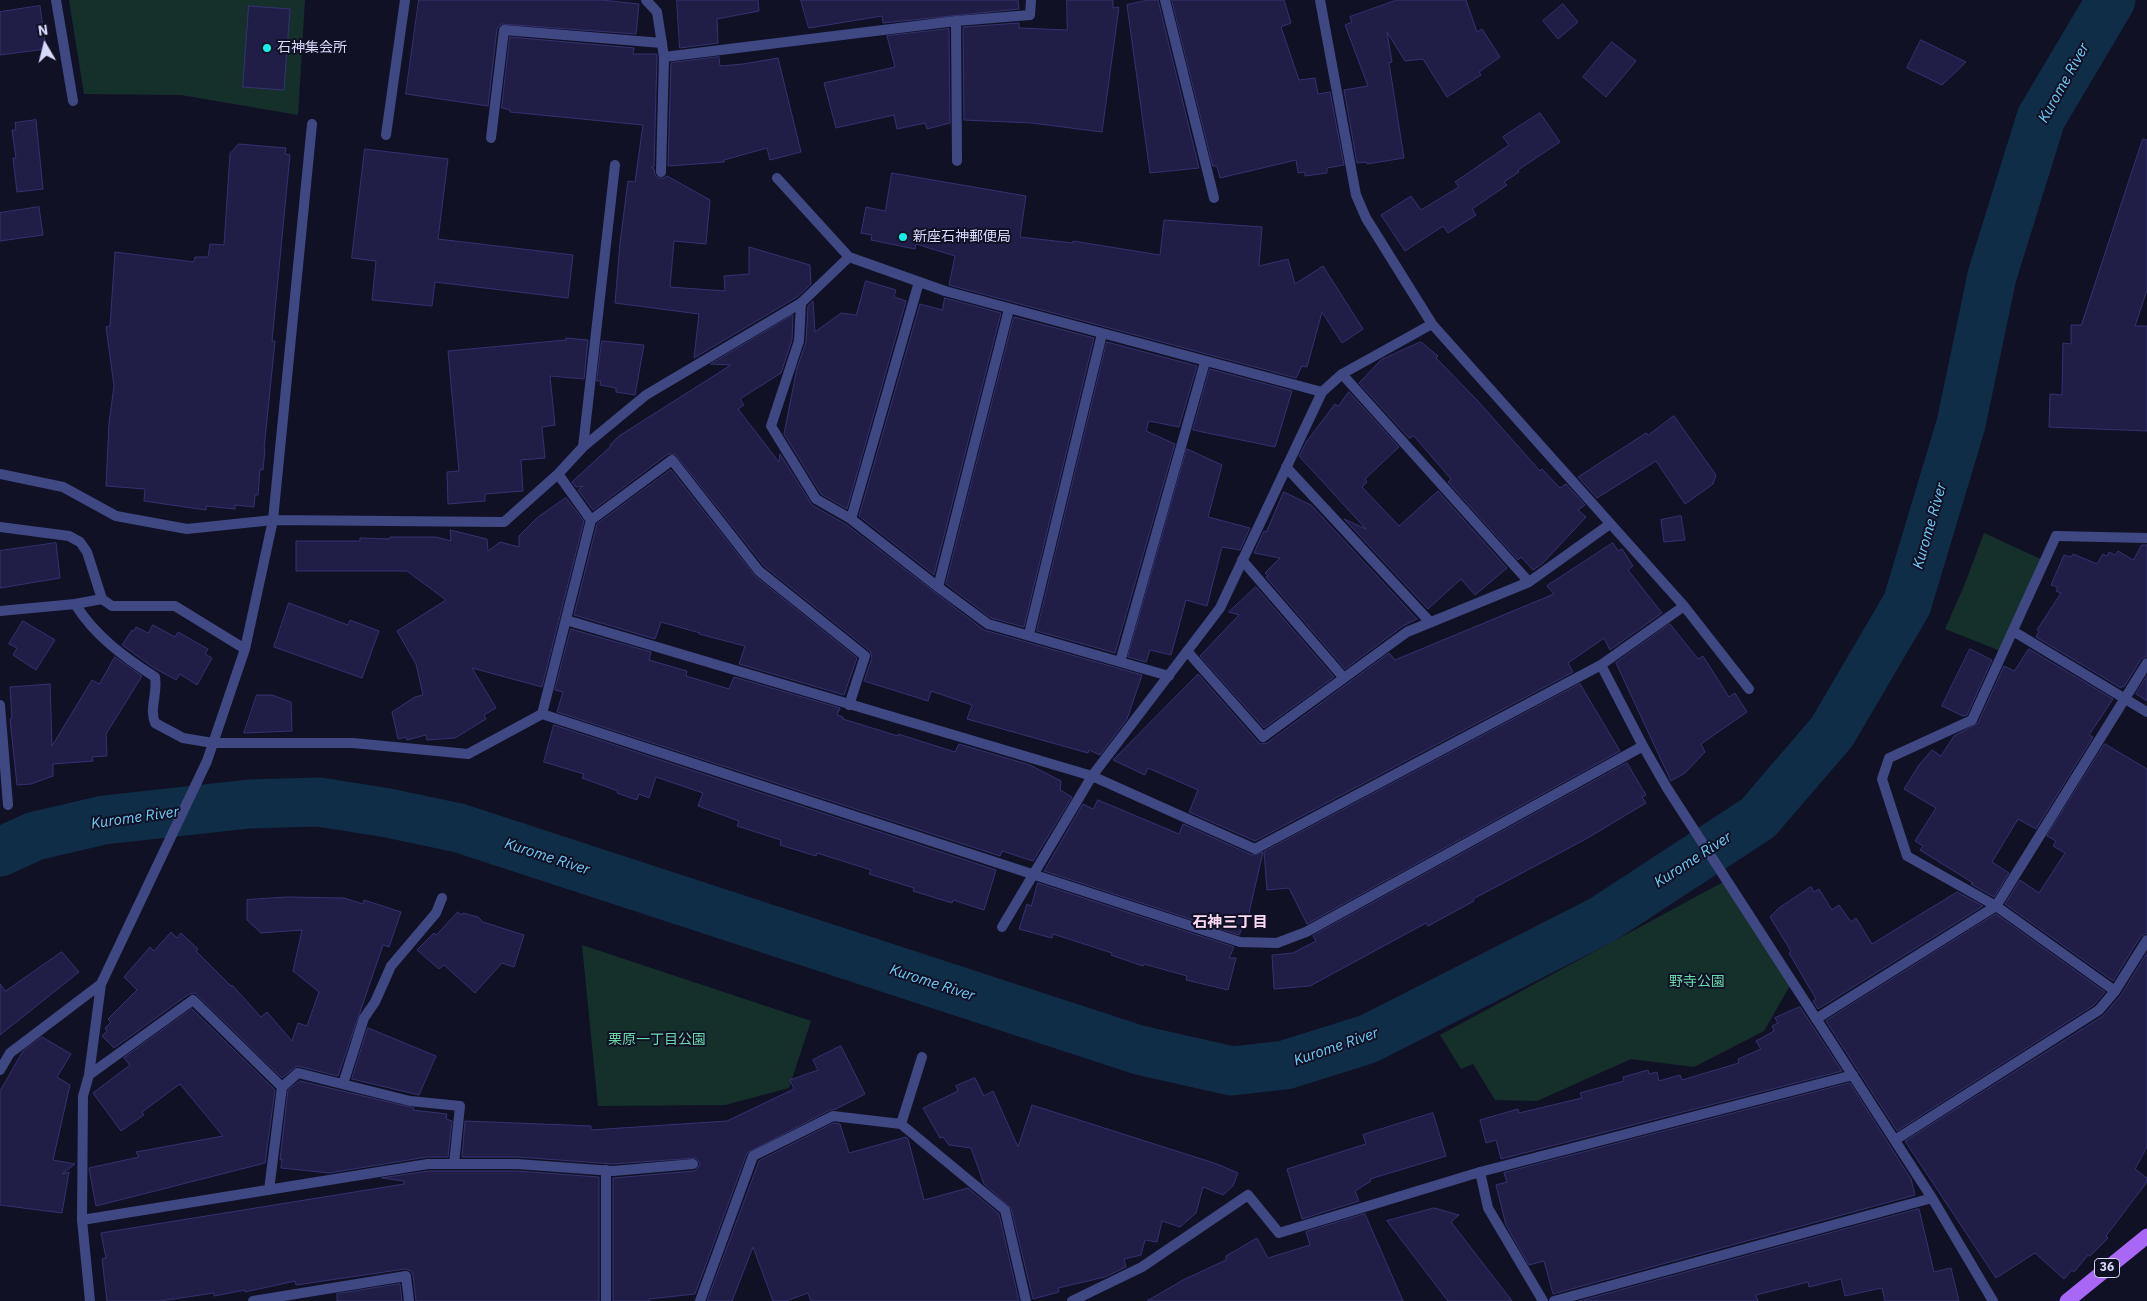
<!DOCTYPE html>
<meta charset="utf-8">
<style>
body{margin:0}
#map{position:relative;width:2147px;height:1301px;overflow:hidden;background:#111126;font-family:"IBM Plex Sans",sans-serif}
canvas{display:block}
.north{position:absolute;left:20px;top:20px;width:50px;height:50px;-webkit-text-stroke:4px #111126;paint-order:stroke;rotate:352deg;font-size:14px;font-weight:700;line-height:20px;text-align:center;color:#d9dbfd}
.north::after{content:'';display:block;margin:auto;width:18px;height:22px;background:#d9dbfd;clip-path:polygon(50% 0,100% 100%,50% 72%,0 100%)}
</style>
<div id="map">
<canvas width="2147" height="1301"></canvas>
<div class="north">N</div>
</div>
<script>
const g = document.querySelector('canvas').getContext('2d');
g.lineJoin = 'round';
function fill(path, color) { g.fillStyle = color; g.fill(path, 'evenodd'); }
function stroke(path, color, width, dash) { g.strokeStyle = color; g.lineWidth = width; g.lineCap = dash ? 'butt' : 'round'; g.setLineDash(dash || []); g.stroke(path); }
function drawText(font, color, halo, rows, align = 'center') {
  g.font = font + ' "IBM Plex Sans","Noto Sans JP",sans-serif'; g.lineWidth = 4; g.setLineDash([]); g.textBaseline = 'middle'; g.strokeStyle = halo; g.fillStyle = color; for (const [text, x, y, turn = 0] of rows) {
    g.save(); g.translate(x, y); g.rotate((+turn || 0) * Math.PI / 180); g.textAlign = isNaN(turn) ? turn : align; if (halo) g.strokeText(text, 0, 0); g.fillText(text, 0, 0); g.restore();
  }
}
const green = new Path2D(`
 M69,0H305L298,115L181,95L84,94Z
 M1984,533L2045,561L2003,652L1945,629L1964,586Z
 M1727,880L1792,982L1764,1031L1694,1067L1631,1059L1537,1101L1495,1100L1473,1064L1461,1069L1440,1035Z
 M582,945L811,1021L789,1088L725,1105L598,1106Z`);
const river = new Path2D(`
 M0,852L35,836L104,820L249,804L319,802L388,813L459,828L1139,1050L1232,1071L1285,1065L1368,1039L1602,920L1758,818L1832,732L1907,604L1961,424L1992,276L2041,118L2111,0`);
const building = new Path2D(`
 M419,0H602L639,4L636,34L501,24L497,29L488,106L406,94Z
 M677,0H758L759,11L717,19L718,43L680,48Z
 M801,0H1018L1019,9L883,23L882,16L809,28Z
 M1067,0H1113V8L1119,7L1102,132L1032,123L964,120L963,27L1019,23V28L1067,30Z
 M1148,0H1158L1199,168L1150,173L1127,5Z
 M1172,0H1284L1291,23L1281,27L1299,80L1315,78L1318,94L1330,92L1344,165L1327,168V173L1305,176V172L1298,173L1296,160L1220,178L1217,166H1213Z
 M1397,0H1466L1477,32L1482,29L1500,57L1479,72L1481,75L1447,97L1423,59L1405,61L1387,32L1392,62L1389,63L1404,158L1367,164L1366,162L1357,163L1344,90L1368,86L1345,25L1352,22L1350,17Z
 M1563,4L1578,22L1558,39L1543,21Z
 M40,6L46,49L0,55V12Z
 M249,6L290,9L284,90L243,87Z
 M949,29L950,123L927,129L925,123L897,129L894,115L836,128L824,83L895,67L887,36Z
 M510,37L634,48L633,54H657L654,167H651L654,169L655,175L658,178H664L667,176L710,200L706,244L674,241L670,287L725,291L724,276L749,274V247L810,265L811,284L797,297L694,358L699,314L615,303L620,243L628,181L635,182L643,125L510,112V110L502,108Z
 M1921,40L1966,62L1942,85L1907,68Z
 M1612,42L1636,61L1606,97L1583,77Z
 M719,57L720,66L743,64L778,58L801,152L770,160L767,148L724,160V162L668,166L671,63Z
 M1540,113L1560,142L1518,170L1519,172L1504,182L1507,185L1472,209L1476,215L1448,233L1443,226L1405,251L1381,215L1411,196L1421,210L1459,187L1455,182L1509,145L1503,137Z
 M36,120L43,189L17,192L13,158H16L12,130H16L15,123Z
 M2143,139L2147,140V290L2135,326H2147V431L2049,427L2050,394L2062,395L2063,343L2071,344V325H2081Z
 M239,144L286,148L285,154L290,155L272,341H275L264,449H265L263,470L260,469L258,495H255L254,507L235,505V509L206,506V510L144,501L145,489L106,486L109,423L114,386L106,327L110,326L115,252L194,262L195,257H208L210,244L224,245L230,154Z
 M365,149L448,159L438,239L573,255L568,298L435,282L432,306L372,300L376,261L352,258Z
 M892,173L1026,196L1020,237L1073,243V241L1160,255L1164,220L1262,227L1259,266L1288,259L1295,284L1323,266L1363,329L1342,343L1322,312L1307,367L1302,366L1296,378L949,285L955,256L916,244L915,249L871,240L872,235L861,233L866,207L885,211Z
 M39,207L43,235L0,241V213Z
 M866,281L896,290L894,297L906,301L847,509L821,494L784,434L797,368L806,342L808,306L813,301L815,332L841,313L856,315Z
 M945,298L1001,313L934,575L859,516L920,304L942,310Z
 M793,315L792,340L781,373L740,399L744,405L738,409L779,462L780,454L812,505L847,525L984,630L1142,675L1127,719L1100,755L1089,750L1088,753L967,719L972,705L931,691L928,701L864,681L872,658L870,651L764,566L675,454H668L593,510L578,490L583,486L576,487L572,482L611,446L610,445L619,436L731,365L711,364Z
 M1014,317L1094,338L1024,627L991,618L946,584Z
 M566,338L588,340L584,379L550,376L555,425L542,427L545,458L521,460L523,491L485,494V501L448,504L447,472L459,471L448,351L566,340Z
 M602,341L644,345L635,395L616,392V388L600,385L601,381H597Z
 M1107,342L1197,366L1179,427L1149,421L1146,431L1175,444L1115,653L1037,631Z
 M1421,342L1438,356L1436,358L1477,400L1540,471L1542,469L1560,488L1566,484L1585,505L1578,510L1586,517L1543,563L1533,570L1521,557L1518,560L1448,482L1451,479L1414,436L1409,438L1359,383L1381,360Z
 M1210,369L1292,391L1275,447L1193,430Z
 M1349,392L1399,447L1365,479L1367,482L1362,487L1399,526L1438,491L1507,568L1475,595L1461,579L1428,609L1344,519L1366,529L1299,456L1307,441L1335,404L1338,406Z
 M1674,416L1716,475L1713,484L1685,504L1656,461L1597,498L1578,477L1646,433L1648,435Z
 M1187,449L1222,465L1208,517L1250,528L1240,550L1222,547L1207,606L1186,600L1171,655L1150,650L1146,662L1128,657Z
 M671,470L755,576L857,658L844,695L739,664L745,646L699,634L700,633L661,622L655,639L574,615L597,524Z
 M1284,492L1311,505L1417,619L1403,626L1345,669L1266,577L1268,576L1265,573L1280,558L1254,553L1264,531L1266,532Z
 M566,498L584,521L542,687L472,668L496,708L484,715L486,719L455,738L427,740L426,735L407,740L406,737L398,739L392,712L415,697L423,695L416,664L397,631L446,600L407,571H296V541H360V538L390,539V537H436L451,541L450,530L487,539L488,551L500,542L519,547V536L538,517Z
 M1681,516L1685,540L1664,542L1661,520Z
 M56,543L60,578L0,588V551Z
 M1613,543L1618,551L1622,549L1633,566L1628,570L1662,613L1610,650L1604,638L1568,663L1573,672L1255,841L1189,812L1198,790L1148,768L1145,775L1113,760L1198,674L1258,742L1261,744L1267,743L1389,653L1395,660L1554,594L1547,586Z
 M2142,545H2147V656L2141,659L2124,687L2122,686L2121,688L2036,637L2039,631L2037,630L2061,593L2056,591L2058,587L2051,585L2064,555L2071,557L2073,554L2097,564L2103,554L2107,556L2109,552L2115,555L2118,551L2133,560Z
 M1256,587L1334,677L1264,728L1200,656L1239,615L1229,612Z
 M289,603L348,625L350,620L379,631L362,678L274,647Z
 M23,621L55,640L36,670L13,655L17,648L9,644Z
 M1670,624L1698,659L1703,656L1729,697L1735,693L1747,712L1701,744L1705,752L1685,773L1671,781L1616,663Z
 M153,625L175,637L178,632L208,649L205,654L212,658L197,685L180,674L176,680L154,668L122,645L132,630L134,631L136,627L148,633Z
 M571,629L651,652L649,660L687,671L686,676L729,689L734,677L840,708L837,715L843,717V719L898,736V734L955,752L959,744L1030,765L1061,781L1060,790L1072,797L1033,861L1002,851L1000,856L557,712L563,692L555,690Z
 M1970,649L1992,660L1967,715L1963,716L1942,706Z
 M2029,649L2113,699L2089,735L2093,737L2036,829L2018,819L1992,862L2009,873L1994,897L1971,884L1973,883L1920,850L1923,846L1915,841L1936,808L1904,789L1919,765L1932,750L1941,756L1954,736L1978,723L2004,666L2014,671Z
 M115,657L142,676L106,734L107,756L92,757L93,761L53,764V776L31,784L17,785L10,719L12,718L10,687L50,684L52,746L92,680L99,684Z
 M2147,676V701L2136,694Z
 M1580,684L1620,751L1307,924L1289,888L1267,890L1264,852Z
 M257,695H272L291,702L292,731L244,733Z
 M554,725L996,870L984,910L953,900L952,903L913,891L914,888L869,874L871,870L817,853L816,856L780,845L781,840L737,826L739,821L698,806L703,793L656,777L649,798L639,794L637,800L617,793L618,791L582,778L584,774L544,762Z
 M2105,744L2147,769V933L2141,936L2113,981L2005,904L2020,880L2039,893L2065,853L2053,846L2056,841L2047,836Z
 M1627,763L1646,795L1642,797L1646,803L1586,839L1473,899L1474,901L1428,926L1426,923L1310,986L1274,989L1272,955L1293,953L1316,941L1313,936Z
 M1098,800L1179,834L1183,824L1252,855L1263,852L1249,913L1239,935L1044,871L1083,804L1093,809Z
 M1038,883L1234,947L1229,958H1236L1228,990L1186,980L1187,976L1144,964L1143,966L1111,955L1112,953L1053,934L1052,938L1019,929L1027,904L1031,906Z
 M1811,887L1814,892L1819,889L1832,910L1839,905L1851,922L1856,918L1872,944L1957,892L1983,906L1818,1009L1813,1001L1816,999L1789,953L1791,951L1770,917L1779,908Z
 M287,897L344,898L363,904L364,900L401,912L389,947L383,945L338,1076L297,1066L282,1078L195,993L189,994L114,1048L102,1036L107,1031L105,1028L111,1022L108,1019L137,990L124,977L150,947L154,951L171,932L177,938L181,933L198,949L196,951L231,986L232,985L261,1017L267,1012L292,1041L298,1023L307,1026L319,992L293,971L302,930L261,933L247,920V900Z
 M458,912L461,915L463,913L478,917L483,922L524,935L514,967L502,963L475,993L444,965L439,969L417,950L434,933L436,935Z
 M1996,914L2105,992L2094,1005L1897,1131L1826,1021Z
 M62,952L79,972L0,1035V984L5,991Z
 M2147,953V1147L2135,1169L2147,1178V1182L2106,1236L2108,1238L2090,1256L2088,1255L2074,1272L2072,1270L2064,1279L2035,1253L1996,1278L1905,1141L2103,1016L2121,995Z
 M1800,1007L1842,1071L1501,1159L1496,1140L1486,1143L1480,1120L1518,1109L1519,1113L1582,1098L1580,1093L1624,1081L1623,1077L1648,1070L1649,1074L1657,1072L1659,1081L1680,1075L1682,1080L1739,1063L1738,1059L1761,1049L1756,1041L1774,1031L1772,1026L1778,1023L1775,1018Z
 M192,1009L275,1090L265,1163L96,1206L89,1168L139,1157L136,1152L223,1136L180,1084L142,1112L144,1115L121,1131L93,1093L130,1065L124,1058Z
 M368,1028L436,1056L419,1095L352,1079Z
 M42,1037L71,1054L57,1077L70,1085L53,1160L75,1164L62,1174L69,1172L62,1213L0,1205V1091L23,1051Z
 M841,1046L865,1094L836,1109L830,1110L747,1153L695,1294L649,1299V1301H613V1178L694,1171L697,1169L700,1164L696,1158L613,1164L518,1157H462L465,1121L591,1126V1130L727,1121L794,1089L790,1080L818,1070L813,1060Z
 M975,1078L984,1096L993,1091L1018,1147L1032,1105L1217,1164L1238,1173L1233,1186L1223,1195L1203,1187L1196,1213L1180,1227L1162,1221L1157,1242L1145,1240L1141,1255L1124,1259L1126,1267L1105,1277L1058,1288L1059,1292L1033,1299L1011,1208L984,1184L971,1148L949,1145L943,1137L940,1138L923,1108L958,1091L956,1086Z
 M300,1081L414,1108L413,1110L447,1114L446,1119L452,1121L448,1157H427L329,1173L281,1168L282,1159L280,1160L288,1090Z
 M1850,1083L1911,1179L1915,1195L1553,1294L1544,1261L1529,1265L1506,1225L1496,1185L1507,1182L1504,1173Z
 M1433,1113L1446,1156L1370,1179L1371,1181L1355,1191L1359,1201L1302,1219L1287,1169L1366,1144L1363,1135Z
 M834,1123L840,1124L849,1153L906,1137L908,1139L924,1200L968,1188L999,1214L1019,1301H811L808,1293L786,1301H773L753,1247L732,1301H707L759,1161Z
 M429,1171H517L599,1177V1301H416L413,1275L411,1271L405,1269L296,1285L295,1281L245,1292V1290L214,1296V1293L160,1301H107L102,1259L106,1258L101,1233L404,1184V1181L382,1178Z
 M1434,1208L1459,1215L1451,1222L1512,1301H1448L1387,1221Z
 M1919,1209L1934,1272L1951,1268L1959,1301H1885L1882,1288L1845,1296L1841,1279L1809,1287L1808,1282L1756,1295L1758,1301H1580Z
 M1365,1214L1403,1301H1147L1183,1280L1226,1260V1256L1257,1238L1268,1258L1310,1245L1306,1232Z
 M400,1284L402,1301H337V1294Z`);
const lane = new Path2D(`
 M386,135L405,0
 M491,138L504,30L662,43
 M801,303L799,341L771,426L816,499L851,519L938,587L988,624L1169,676
 M851,519L919,282
 M591,520L672,460L759,571L865,656L849,705
 M2056,536L1972,720L1889,758L1882,779L1907,856L1996,906L2115,991
 M938,587L1009,309
 M2013,631L2147,712
 M1029,634L1102,334
 M1120,662L1205,362
 M213,743H353L468,754`);
const street = new Path2D(`
 M56,0L73,101
 M646,0L657,12L664,57L661,172
 M1165,0L1214,198
 M1320,0L1356,195L1366,218L1432,324L1684,606L1749,689
 M956,21L957,161
 M664,57L956,21L1030,15L1031,0
 M777,178L849,257L945,291L1322,392L1342,374L1432,324
 M1342,374L1529,582
 M583,447L615,165
 M1286,467L1430,622
 M0,474L63,487L116,516L187,529L273,520L504,522L558,474L583,447L646,395L801,303L849,257
 M0,527L69,536L80,542L87,552L102,599
 M2056,536L2147,538
 M1242,560L1344,678
 M75,604C95,636 124,657 155,677C158,693 149,708 155,723L183,738L213,743
 M0,611L75,604L102,599L112,606H175L245,649
 M566,620L1092,776L1255,849L1601,665L1684,606
 M1187,651L1263,737L1407,632L1529,582L1610,524
 M1601,665L1643,746L1667,788L1932,1198L1993,1301
 M0,705L8,805
 M542,714L1240,942L1277,943L1306,932L1643,746
 M468,754L542,714L591,520L558,474
 M1002,927L1092,776L1220,608L1322,392
 M1816,1019L1996,906L2147,663
 M0,1070L10,1053L101,984
 M89,1075L193,1000L282,1087
 M343,1084L364,1018L375,1002L391,966L436,913L442,898
 M901,1124L922,1057
 M1895,1140L2099,1010L2115,991L2147,940
 M1480,1172L1488,1208L1543,1301
 M269,1190L282,1087L298,1073L410,1101L460,1106L454,1164
 M82,1220L428,1164H517L613,1171L693,1164
 M90,1301L82,1220L83,1096L89,1075L101,984L207,761L245,649L273,520L312,124
 M253,1301L406,1276L409,1301
 M606,1301V1170
 M700,1301L753,1156L833,1116L901,1124L1005,1210L1026,1301
 M1072,1301L1142,1267L1248,1195L1279,1233L1480,1172L1853,1075
 M1554,1301L1932,1198`);
const primary = new Path2D(`
 M2067,1301L2147,1236`);
const markers = [
 [267,48,5,"#11f0e2"],
 [903,237,5,"#11f0e2"]
];
const shields = [
 [2107,1268,25]
];
const shieldNames = [
 ["36",2107,1268]
];
const poiNames = [
 ["石神集会所",277,48],
 ["新座石神郵便局",913,237]
];
const parkNames = [
 ["野寺公園",1697,982],
 ["栗原一丁目公園",657,1040]
];
const waterNames = [
 ["Kurome River",2064,83,-61],
 ["Kurome River",1930,526,-74],
 ["Kurome River",135,818,-8],
 ["Kurome River",547,857,18],
 ["Kurome River",1693,860,-33],
 ["Kurome River",932,983,18],
 ["Kurome River",1336,1047,-19]
];
const neighbourhoodNames = [
 ["石神三丁目",1230,923]
];
fill(green, '#15302b');
stroke(river, '#102d47', 49);
fill(building, '#201e46');
stroke(building, '#343271', 1);
stroke(lane, '#3f4882', 10);
stroke(street, '#3f4882', 10);
stroke(primary, '#a967f6', 15);
for (const [x, y, r, color] of markers) { const dot = new Path2D(); dot.arc(x, y, r, 0, 2 * Math.PI); g.fillStyle = color; g.fill(dot); stroke(dot, '#111126', 2); }
for (const [x, y, w] of shields) { const box = new Path2D(); box.roundRect(x - w / 2, y - 9.5, w, 19, 4); g.fillStyle = '#111126'; g.fill(box); stroke(box, '#d9dbfd', 1); }
drawText('bold 12px', '#d9dbfd', null, shieldNames);
drawText('14px', '#d9dbfd', '#111126', poiNames, 'left');
drawText('14px', '#69d9aa', '#111126', parkNames);
drawText('italic 15px', '#6ecdf6', '#111126', waterNames);
drawText('bold 15px', '#fddbf6', '#111126', neighbourhoodNames);
</script>
